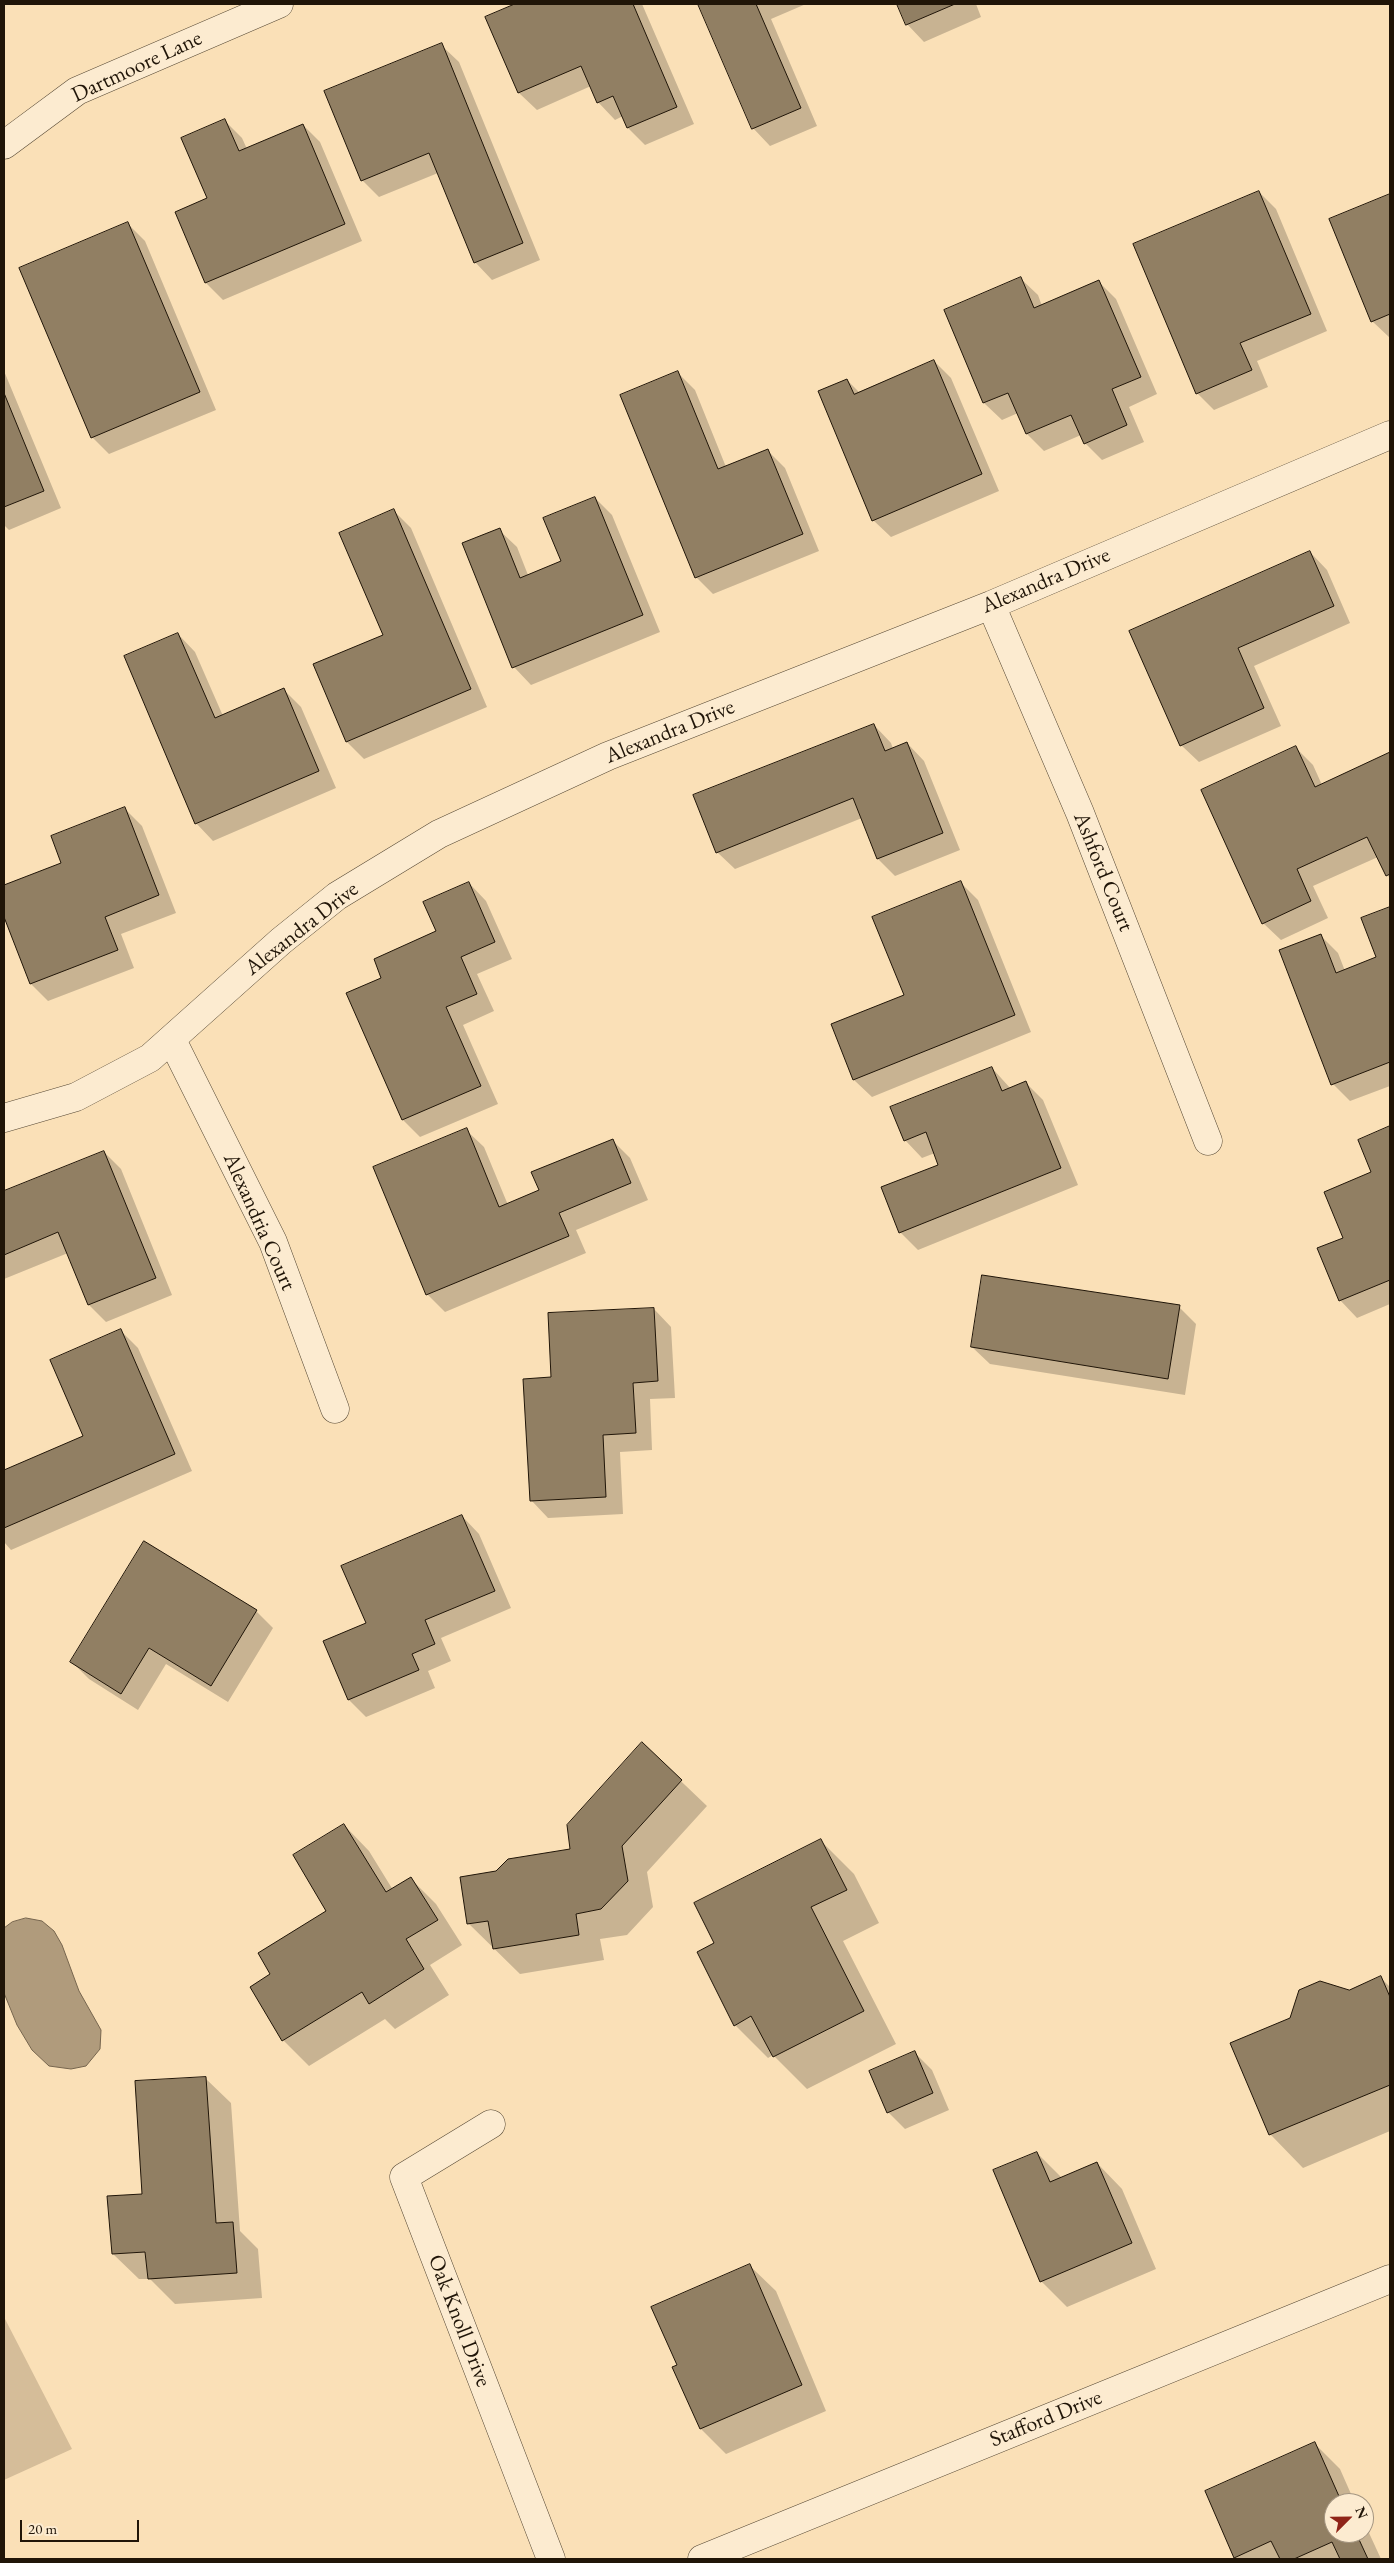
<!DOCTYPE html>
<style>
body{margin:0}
#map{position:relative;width:1394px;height:2563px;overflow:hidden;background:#fae0b7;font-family:"EB Garamond",serif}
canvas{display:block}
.frame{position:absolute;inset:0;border:5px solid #201508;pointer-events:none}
.north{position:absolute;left:1324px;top:2493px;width:50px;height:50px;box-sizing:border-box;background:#fcebd0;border:1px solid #a49580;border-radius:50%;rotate:67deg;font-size:14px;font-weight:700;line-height:20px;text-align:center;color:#201508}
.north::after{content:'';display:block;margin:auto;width:18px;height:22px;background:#8f2418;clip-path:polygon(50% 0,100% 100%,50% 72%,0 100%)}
.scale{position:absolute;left:20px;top:2520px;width:119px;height:22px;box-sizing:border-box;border:2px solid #201508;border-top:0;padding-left:6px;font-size:15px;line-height:18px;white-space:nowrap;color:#201508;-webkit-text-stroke:4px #fcebd0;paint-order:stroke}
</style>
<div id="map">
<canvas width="1394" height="2563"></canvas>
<div class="frame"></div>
<div class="north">N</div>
<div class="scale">20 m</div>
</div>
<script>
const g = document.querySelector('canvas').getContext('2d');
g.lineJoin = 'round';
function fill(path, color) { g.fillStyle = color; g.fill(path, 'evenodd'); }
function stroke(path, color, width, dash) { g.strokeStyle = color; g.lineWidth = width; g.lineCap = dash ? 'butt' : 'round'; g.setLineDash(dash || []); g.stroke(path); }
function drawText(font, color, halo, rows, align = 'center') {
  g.font = font + ' "EB Garamond",serif'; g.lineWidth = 5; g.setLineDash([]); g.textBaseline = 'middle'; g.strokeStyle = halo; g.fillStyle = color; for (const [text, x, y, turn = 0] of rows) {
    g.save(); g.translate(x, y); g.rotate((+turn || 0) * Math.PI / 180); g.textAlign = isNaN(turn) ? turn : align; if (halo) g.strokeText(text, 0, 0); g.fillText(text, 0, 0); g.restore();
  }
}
const green = new Path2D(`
 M4,2317L72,2449L4,2480Z`);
const water = new Path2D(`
 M26,1918L42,1921L54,1931L62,1945L79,1991L101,2030L100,2049L86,2066L71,2069L49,2066L32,2050L17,2025L4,1993V1928L12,1922Z`);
const shadow = new Path2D(`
 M518,4H642L694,124L645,145L628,128L623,116L615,120L598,102L591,86L537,110L519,93L487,17Z
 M699,4H806L771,19L817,126L770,146L753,128Z
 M898,4H976L981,17L924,42L907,24Z
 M441,45L459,62L540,260L492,280L475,262L438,173L379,197L362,180Z
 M225,121L242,138L247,149L303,125L320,142L362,241L223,300L206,283L176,213L209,199Z
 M1259,192L1276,209L1327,331L1257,361L1268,387L1214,410L1197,393Z
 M1390,195V338L1372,321L1331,220Z
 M128,224L145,241L216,410L109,454L92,437Z
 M1020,278L1038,295L1042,306L1099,282L1116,299L1157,394L1129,407L1144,442L1102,460L1085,443L1081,435L1044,451L1027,434L1018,413L1002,420L984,403L945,311Z
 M934,361L951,378L999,491L891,537L873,520L847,380L859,392Z
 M4,371L61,508L9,530L4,525Z
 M678,373L695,390L726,467L768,451L785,468L819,551L713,594L696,577Z
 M595,498L612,515L660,632L531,685L514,667L499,530L517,547L528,575L563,561Z
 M394,511L411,528L487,707L364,759L347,742L384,635Z
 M1310,552L1327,570L1350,623L1254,666L1281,726L1199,762L1181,745L1131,631Z
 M178,634L195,652L223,716L284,690L301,707L336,788L213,841L196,823Z
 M874,725L891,743L893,749L907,743L924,761L960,850L895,876L878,859L862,818L735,869L717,852Z
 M1296,748L1313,765L1322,785L1390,753V879L1378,857L1313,886L1328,918L1281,940L1263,923Z
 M125,809L142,826L176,913L121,934L134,968L48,1001L31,984L4,914V886L62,864Z
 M960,882L978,900L1031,1032L872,1097L854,1080L832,1025L905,996Z
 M469,883L486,901L512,959L477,974L494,1011L463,1025L498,1104L420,1137L403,1120L348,993L383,978L438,932Z
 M1390,908V1086L1350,1101L1333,1084L1321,936L1338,953L1345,971L1378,958L1363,919Z
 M992,1068L1011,1089L1026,1083L1043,1100L1078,1185L918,1250L900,1232L883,1188L940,1165L935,1153L922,1158L905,1140Z
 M1390,1128V1304L1357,1318L1340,1300L1344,1239L1373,1173L1359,1140Z
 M466,1130L484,1147L508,1205L541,1191L612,1140L630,1158L648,1200L576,1230L586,1253L445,1312L428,1295L374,1167Z
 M104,1152L121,1169L172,1295L106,1322L89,1305L68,1253L4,1279V1193Z
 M1179,1307L1196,1324L1185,1395L990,1364L972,1347Z
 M654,1309L671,1327L675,1398L650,1399L652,1450L620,1452L623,1514L548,1518L531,1500L552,1379Z
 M121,1331L138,1348L192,1471L11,1550L4,1542V1471L85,1436Z
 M462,1516L479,1534L511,1608L441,1638L451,1661L428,1671L435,1688L366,1717L349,1700L367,1624Z
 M256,1611L273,1628L228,1702L166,1664L138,1710L89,1679L72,1662Z
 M642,1744L707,1806L647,1872L653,1907L627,1935L600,1939L604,1960L520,1974L468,1923L496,1872L571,1850Z
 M344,1825L369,1851L393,1890L411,1879L436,1904L462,1945L430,1965L449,1995L395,2029L385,2019L309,2066L283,2040L251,1988L272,1975L328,1911Z
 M821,1841L854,1874L879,1923L843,1941L896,2044L807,2089L773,2055L768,2058L735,2025L716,1943Z
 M1381,1978L1390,1987V2131L1303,2168L1271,2135L1232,2044Z
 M915,2053L932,2070L949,2110L905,2129L888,2112Z
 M205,2078L231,2103L240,2231L258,2249L262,2298L175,2304L150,2279H139L113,2254Z
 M1037,2153L1062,2178L1097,2163L1122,2189L1156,2269L1067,2307L1041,2281Z
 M750,2266L776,2291L826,2411L726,2454L701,2429L678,2365Z
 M1315,2444L1340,2469L1355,2503H1334V2533H1364V2522L1381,2559H1237L1235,2557Z`);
const building = new Path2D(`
 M515,4H633L677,107L627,128L613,96L597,103L581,66L518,93L485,17Z
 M698,4H756L801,108L752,129Z
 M897,4H955L906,25Z
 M442,43L523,243L474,263L429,153L361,181L324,91Z
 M225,119L239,151L303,124L345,224L205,283L175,212L207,198L181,138Z
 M1259,191L1311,314L1240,343L1252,370L1196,394L1133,244Z
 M1390,194V314L1371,322L1329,219Z
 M128,222L200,392L91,438L19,268Z
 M1021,277L1034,308L1099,280L1141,377L1112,389L1127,425L1084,444L1071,415L1026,434L1008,393L983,403L944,310Z
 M934,360L982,474L872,521L818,391L847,379L854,394Z
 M678,371L718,469L768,449L803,534L695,578L620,395Z
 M4,393L44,491L4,507Z
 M595,497L643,615L512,668L462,543L500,528L520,578L561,561L543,518Z
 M394,509L471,689L346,742L313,664L383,635L339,533Z
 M1310,551L1334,606L1238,648L1264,708L1180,746L1129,631Z
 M178,633L215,718L284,688L319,771L195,824L124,656Z
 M874,724L885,751L907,742L943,833L877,859L853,798L716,853L693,795Z
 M1296,746L1315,787L1390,752V874L1386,876L1367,837L1297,869L1311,901L1262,924L1201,790Z
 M125,807L159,895L105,917L118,950L30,984L4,917V885L61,863L51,836Z
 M961,881L1015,1015L853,1080L831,1024L904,995L872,917Z
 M469,882L495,942L461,957L477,994L446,1007L481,1086L402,1120L346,993L381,978L374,959L436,931L423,902Z
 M1390,907V1062L1331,1085L1279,950L1321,934L1336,973L1376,957L1361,918Z
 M992,1067L1002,1091L1026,1081L1061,1168L899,1233L881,1187L938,1165L926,1132L904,1141L890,1107Z
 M1390,1126V1280L1339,1301L1317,1248L1343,1238L1324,1192L1371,1172L1358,1140Z
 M467,1128L499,1207L539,1190L531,1172L613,1139L631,1183L559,1213L569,1236L426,1295L373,1167Z
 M104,1151L156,1278L88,1305L58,1232L4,1255V1191Z
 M982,1275L1180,1305L1168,1379L971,1347Z
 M654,1308L658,1381L633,1383L636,1433L603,1435L606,1497L530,1501L523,1379L551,1377L548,1313Z
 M121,1329L175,1454L4,1528V1470L83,1436L50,1360Z
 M462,1515L495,1591L425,1620L435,1644L412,1654L419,1670L348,1700L323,1641L366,1623L341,1566Z
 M144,1541L257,1610L211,1686L149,1648L121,1694L70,1662Z
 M642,1742L682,1780L622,1846L628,1881L601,1909L576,1914L579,1935L493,1949L488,1921L467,1924L460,1877L496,1871L508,1859L570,1849L567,1825Z
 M344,1824L386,1892L411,1877L438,1920L406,1939L424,1969L369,2004L362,1992L282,2041L250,1987L270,1974L258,1953L326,1911L293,1855Z
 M821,1839L847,1890L811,1907L864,2011L773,2057L751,2016L734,2026L697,1952L714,1943L694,1903Z
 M1381,1976L1390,1997V2085L1269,2135L1230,2043L1290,2018L1299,1990L1320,1981L1349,1990Z
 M915,2051L933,2093L887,2113L869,2071Z
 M206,2077L216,2223L233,2222L237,2273L148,2279L145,2252L112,2254L107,2196L142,2194L135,2081Z
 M1037,2152L1050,2182L1097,2162L1132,2243L1040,2282L993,2170Z
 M750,2264L802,2385L700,2429L672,2367L677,2365L651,2307Z
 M1315,2442L1342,2503H1334V2533H1356L1368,2559H1340L1332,2542L1294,2559H1280L1271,2541L1234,2558L1205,2491Z`);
const minor = new Path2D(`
 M4,145L77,91L279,4
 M991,605L1080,813L1208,1141
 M172,1040L273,1242L335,1409
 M4,1118L76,1097L150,1058L281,941L337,896L439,834L608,756L991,605L1390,435
 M491,2124L404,2177L551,2559
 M702,2559L1390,2279`);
const streetNames = [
 ["Dartmoore Lane",137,67,-25],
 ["Alexandra Drive",1046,581,-23],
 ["Alexandra Drive",670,732,-22],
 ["Ashford Court",1103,872,68],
 ["Alexandra Drive",302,929,-38],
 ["Alexandria Court",259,1222,66],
 ["Oak Knoll Drive",459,2321,69],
 ["Stafford Drive",1046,2419,-22]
];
fill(green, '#d5bd99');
fill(water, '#b09b7c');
stroke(water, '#76654e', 1);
fill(shadow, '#0003');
fill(building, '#917f63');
stroke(building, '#201508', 1);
stroke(minor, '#564834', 29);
stroke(minor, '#fcebd0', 28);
drawText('22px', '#201508', '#fcebd0', streetNames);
</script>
